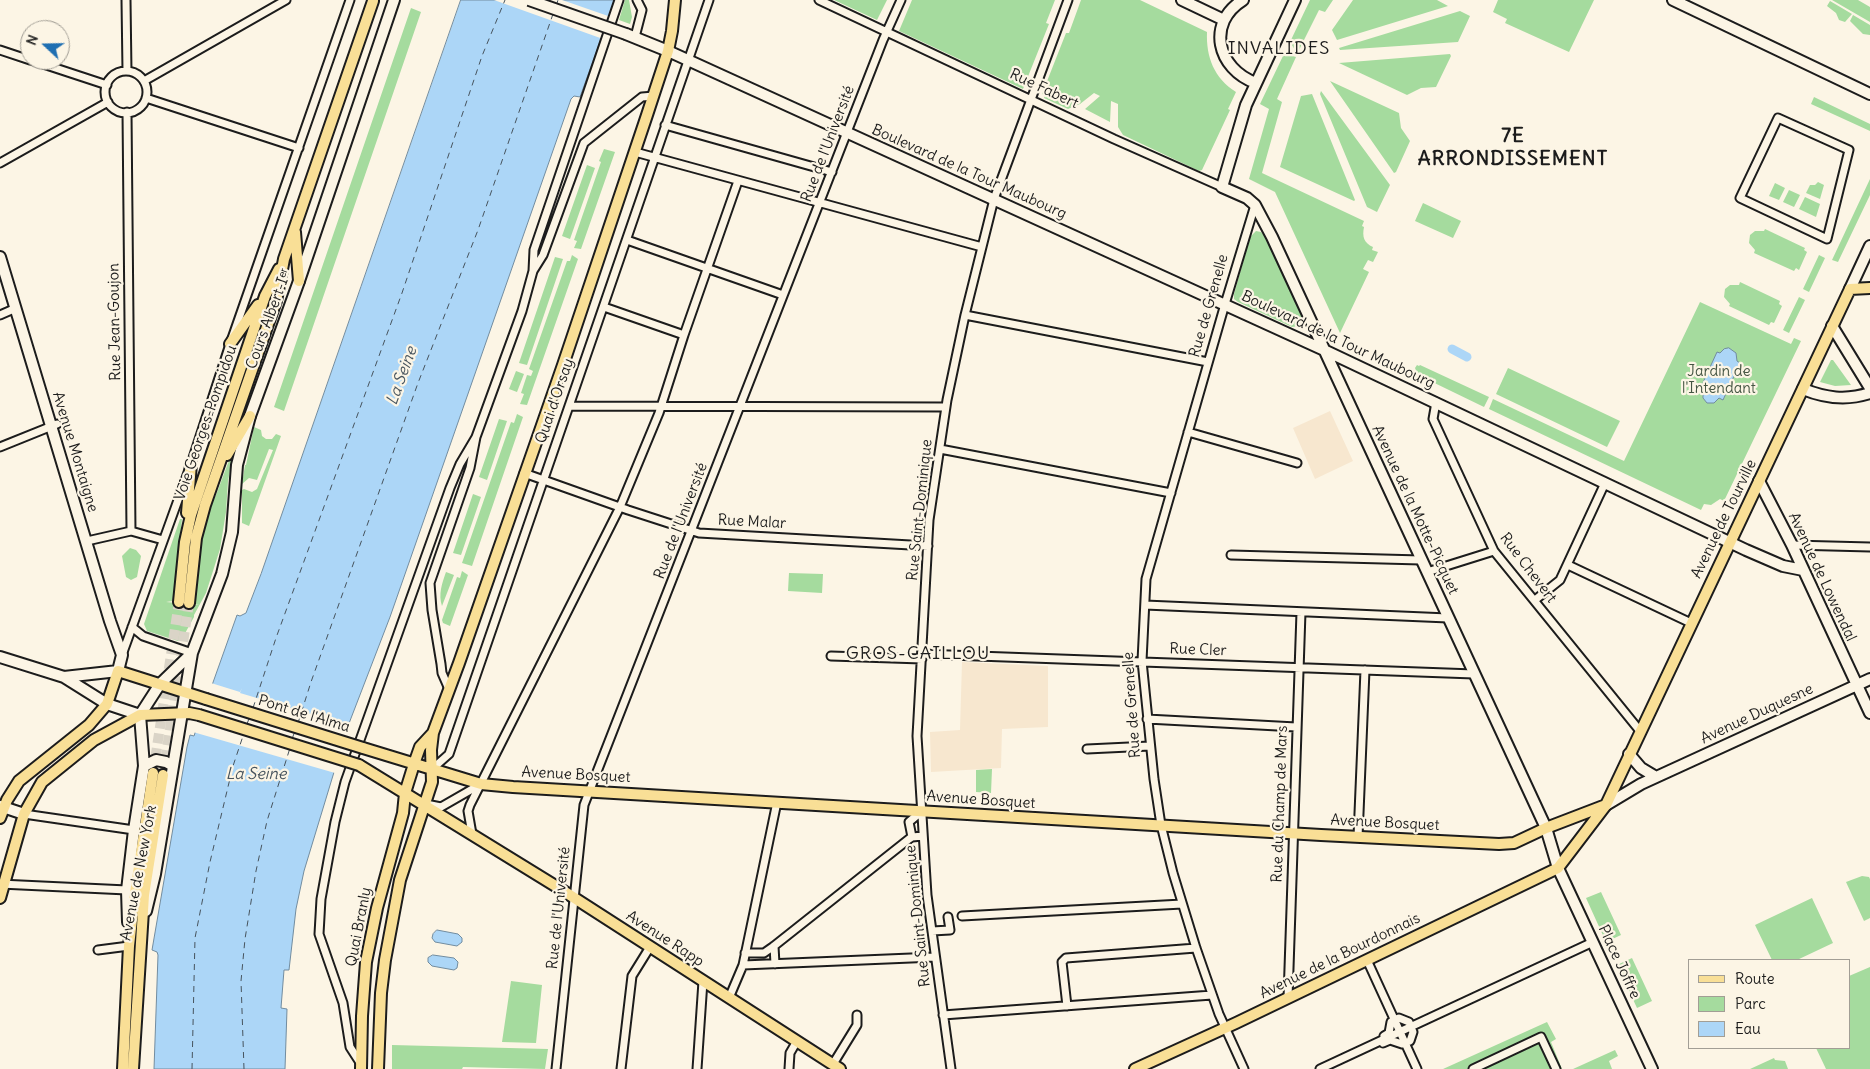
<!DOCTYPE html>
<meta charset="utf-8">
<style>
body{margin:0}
#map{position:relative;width:1870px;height:1069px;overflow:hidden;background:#fcf5e5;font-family:Delius,sans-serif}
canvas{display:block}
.legend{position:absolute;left:1688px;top:959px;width:162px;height:90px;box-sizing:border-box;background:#fcf5e5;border:1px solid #a29e95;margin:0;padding:6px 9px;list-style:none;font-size:15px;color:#1c1c1c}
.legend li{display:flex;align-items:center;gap:10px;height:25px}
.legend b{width:25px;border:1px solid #a29e95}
.north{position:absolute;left:20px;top:20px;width:50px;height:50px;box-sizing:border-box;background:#fcf5e5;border:1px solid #a29e95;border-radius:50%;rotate:291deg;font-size:14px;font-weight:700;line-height:20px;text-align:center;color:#1c1c1c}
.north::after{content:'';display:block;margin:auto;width:18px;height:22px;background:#1f6fb2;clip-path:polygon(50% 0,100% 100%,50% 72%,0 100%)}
</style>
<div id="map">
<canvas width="1870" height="1069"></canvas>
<ul class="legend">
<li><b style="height:6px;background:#f9df96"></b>Route</li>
<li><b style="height:14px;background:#a5db9e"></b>Parc</li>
<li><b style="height:14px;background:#acd6f7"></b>Eau</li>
</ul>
<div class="north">N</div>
</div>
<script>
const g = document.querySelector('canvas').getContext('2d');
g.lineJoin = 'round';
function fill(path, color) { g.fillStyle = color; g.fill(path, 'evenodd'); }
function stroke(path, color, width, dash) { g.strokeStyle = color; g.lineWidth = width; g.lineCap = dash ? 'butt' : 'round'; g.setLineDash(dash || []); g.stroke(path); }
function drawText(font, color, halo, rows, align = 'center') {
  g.font = font + ' Delius,sans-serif'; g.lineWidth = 4.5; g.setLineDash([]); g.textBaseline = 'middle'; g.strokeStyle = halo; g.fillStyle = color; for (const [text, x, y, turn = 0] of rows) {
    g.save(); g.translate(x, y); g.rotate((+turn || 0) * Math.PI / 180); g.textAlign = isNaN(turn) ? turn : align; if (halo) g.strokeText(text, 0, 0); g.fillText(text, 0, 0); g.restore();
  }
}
const built = new Path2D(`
 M1330,411L1353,461L1315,479L1293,428Z
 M962,662L1048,666V727L1002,729L1001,768L931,772L930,732L960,730Z`);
const green = new Path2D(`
 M625,0H629L632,17L630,24L619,20Z
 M834,0H887L877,20Z
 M912,0H1055L1046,23L1049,24L1023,89L899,31Z
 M1081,0H1140L1207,32C1206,57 1214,78 1236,92L1228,109L1230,110L1202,170L1199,171L1123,135L1118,127V104L1111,101L1110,122L1085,109L1100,96L1094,93L1080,104L1068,109L1044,98L1045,95L1042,94L1066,33H1069Z
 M1310,0H1333L1325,12L1319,10L1298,52L1295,50L1290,42Z
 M1353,0H1437L1448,6L1337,40L1332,30Z
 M1498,0H1594L1569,52L1505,23L1507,19L1493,12Z
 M1832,0H1858L1870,7V22Z
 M1830,1L1852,14L1845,22L1839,20L1836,13L1827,6Z
 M411,8L421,12L284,411L274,407Z
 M1460,11L1470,16L1458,42L1340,50L1339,48Z
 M1853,15L1870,25V35L1863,34L1850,21Z
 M1450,54L1451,56L1436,87L1421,88L1407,95L1339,63Z
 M1288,55L1296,57L1277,99L1282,102L1262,173L1364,221L1362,226L1364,227C1362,237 1364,243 1373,247L1372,250L1378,252L1373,262L1368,260L1363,269L1369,272L1340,333L1275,192L1249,179L1269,109L1260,104L1283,56Z
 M1330,81L1399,113L1401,128L1410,141L1396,172L1394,173Z
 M1321,91L1390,185L1377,212L1367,207L1320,94Z
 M1312,94L1355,200L1354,201L1280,167L1301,96Z
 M1814,97L1870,124V131L1811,104Z
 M604,149L615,152L581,249L574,248L577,241L574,240L601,162L599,161Z
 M587,165L595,168L570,239L562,236Z
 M1870,179V195L1838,262L1832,260Z
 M1818,182L1824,185L1820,199L1806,193L1810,185H1815Z
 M1775,183L1785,188L1779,200L1769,196Z
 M1789,190L1800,195L1794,207L1783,202Z
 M1805,197L1820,204L1816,217L1799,209Z
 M1423,203L1461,221L1453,238L1415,221Z
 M1765,229L1805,248L1804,250L1807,252L1799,270L1796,268L1794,271L1754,253L1755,250L1749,243L1750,235L1755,231H1764Z
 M1256,231L1261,232L1265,236L1303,317L1302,323L1299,326L1292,327L1238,302L1234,299V294L1250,237Z
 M572,255L578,259L527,405L520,404L524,394L521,393L527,375L531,376L533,371L529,369L567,261H570Z
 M1819,255L1825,258L1809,292L1803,289Z
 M555,257L563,259L527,365L519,363Z
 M1740,282L1780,301L1779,304L1782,306L1774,323L1771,322L1769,325L1729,306L1730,304L1724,297L1725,289L1730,285H1739Z
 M1799,297L1805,300L1789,333L1783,330Z
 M1700,302L1791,344L1794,338L1801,341L1724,501L1720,499L1711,505L1704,504L1701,510L1489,409L1493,399L1624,461Z
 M1831,360H1833L1851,385L1835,386L1820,382Z
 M1417,365L1419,366L1420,365L1489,397L1484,407L1418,375L1415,368Z
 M1508,368L1620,421L1607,447L1496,394Z
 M516,371L524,374L517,392L509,389Z
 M517,414L523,417L472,566L462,563L511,422L514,423Z
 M499,419L507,421L487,480L479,477Z
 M254,427L261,430L262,436L266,439H272L276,434L281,436L249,526L242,523V490L244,489L252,492L257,489L273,450L269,449L257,480L249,478L242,484L245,465H246C249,451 251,441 254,427Z
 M233,455L228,481L226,512L220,549L206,593L194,615V617L183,637L178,641L147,631L144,624L180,519H182L173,601L166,602L199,605L195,604L200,559L198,558L201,536L209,508L216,495L228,463Z
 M473,494L481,497L461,555L453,553Z
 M130,548L136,550L141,556L137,577L131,580L126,577L122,556Z
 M462,571L468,575L450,626L443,623L442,620L457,577L460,578Z
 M446,572L454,575L442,606C438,595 442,583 446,572Z
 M789,573L823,574L822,593L788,591Z
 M992,769L991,793L976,792V770Z
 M1862,876L1869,877L1870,879V918L1864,921L1846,882Z
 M1601,892L1621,935L1606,942L1586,898Z
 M1812,898L1833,943L1797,960H1772L1755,925Z
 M1632,958L1652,1001L1637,1008L1617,965Z
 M1870,967V1069H1826L1816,1048H1849V976Z
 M511,981L542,985L536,1043L502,1042Z
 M1547,1022L1556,1039L1551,1042L1562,1069H1443Z
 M392,1045L548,1049L545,1069L463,1067L462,1069H392Z
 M1615,1050L1618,1056L1609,1061L1612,1069H1573Z
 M1774,1058L1775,1060L1785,1061L1788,1069H1750Z`);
const water = new Path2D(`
 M461,0H615L580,97L574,96L571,99L390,617L348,726L304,871L296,909L289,970H284L281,1008L287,1009L285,1069H154L158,955L157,952L152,950L187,747L190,735L194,736L195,733L237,615L240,616L246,613L261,574Z
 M1729,348L1736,353L1737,361L1740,363L1723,400L1719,398L1714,403H1707L1703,398V390L1700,389L1717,352L1720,353L1724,349Z
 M437,930L458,934L462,938V942L457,946L435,942L432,938L433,934Z
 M433,955L454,958L458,962L457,968L454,970L432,966L428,962V958Z`);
const pier = new Path2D(`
 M494,0H562L611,17L603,39Z
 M211,683L240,692L242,688L240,693L351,726L335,773L193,732Z`);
const canal = new Path2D(`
 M1452,349L1467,357`);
const ferry = new Path2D(`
 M556,6L558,0
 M253,708L276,638L402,293L482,56L505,0
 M298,723L311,682L418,383L478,230L553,14
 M247,724L250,716
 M292,739L295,731
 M192,1069L195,938L210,862L233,766L244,733
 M244,1069L241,981L245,939L256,871L267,821L290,748`);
const primaryTunnel = new Path2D(`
 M153,773L179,602
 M163,775L189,603`);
const street = new Path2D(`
 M126,0L127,71
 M819,0L1114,139L1222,187
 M635,37L642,10L637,0
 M0,50L30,60
 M31,60L107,85
 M105 92a21 21 0 1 1 42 0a21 21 0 1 1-42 0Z
 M144,81L286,0
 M146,98L299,148
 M127,112L131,531
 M1778,118L1849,150L1827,239L1740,198Z
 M665,125L832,172
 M635,152L982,247
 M0,163L108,102
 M627,240L783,295
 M533,271L534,250L619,0
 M604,307L684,335
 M0,315L16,308
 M965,315L1208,362
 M1436,402L1433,419L1494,551L1640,731
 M569,406L945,407
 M1188,432L1297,463
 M0,447L57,424
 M940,449L1171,493
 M524,473L628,510L699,533L928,546
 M87,541L131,531L163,540
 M1792,545L1870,547
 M1231,555L1421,560
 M1568,565L1691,623
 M1427,572L1494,551
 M1535,600L1560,580L1605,483
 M1145,605L1448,618
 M132,627L143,636L192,653
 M922,654L1474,674
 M122,655L191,464L230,344L350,0
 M831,656L922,659
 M449,689L442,673L441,664L432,610L430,583L470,468L476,437L522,311L533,271L543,255L584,143L642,97L654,96
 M1147,719L1296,727
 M1087,749L1150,746
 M431,770L449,754L709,0
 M426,804L441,807L481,784
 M24,814L134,830
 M472,834L468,811L470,805L620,507L659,413L684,335L738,181
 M912,837L909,822L922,811
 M1358,837L1365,670
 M0,884L127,890
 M962,916L1182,904
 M932,931L950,930L948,917
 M774,946L775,964
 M98,950L129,946
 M745,953H764L774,946L909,839L912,837L923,836
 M1367,960L1417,1069
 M743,965L935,957
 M729,998L743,965L777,802
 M1288,998L1301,612
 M1067,1006L1062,962L1066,958L1196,948
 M943,1015L1212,995
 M1383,1043L1390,1040L1402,1044L1410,1041L1413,1032L1409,1022L1399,1018L1391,1022L1389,1033L1384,1036
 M361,1064L350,1047L343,1003L319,934L321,899L335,822L345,782L450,488L460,464L476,437
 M833,1064L857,1025V1015
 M556,1069L584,805L883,40L901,0
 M621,1069L632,976L650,947
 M697,1069L703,981
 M789,1069L790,1053L797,1041
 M951,1069L927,895L917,736L929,520L947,400L965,315L994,199L1068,0
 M1244,1069L1219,1014L1196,948L1173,873L1161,825L1154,779L1142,661L1146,579L1225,304L1255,205
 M1320,1069L1593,942
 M1473,1069L1541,1037L1556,1069`);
const secondary = new Path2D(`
 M1182,0L1224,20
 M1243,0C1206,23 1217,69 1256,83
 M1295,0L1246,105L1222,187L1247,198L1255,205L1272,237L1546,828L1558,868L1652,1069
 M1673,0L1870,94
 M626,34L668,51L1324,350L1746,550L1783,566L1803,570
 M0,257L110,621L122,655L118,671L64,677
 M1850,289L1870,246
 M1832,326L1870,388
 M1803,389C1825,398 1846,401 1870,393
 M1759,481L1792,545L1870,713
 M0,657L64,677L107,704L140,715
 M140,715L160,684L192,653
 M1629,754L1641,768L1656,777
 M144,766L156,760L166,762L173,766
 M1606,805L1641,784L1870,679
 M0,806L24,814
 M146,911L155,874L192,653L222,574L232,532L237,465L250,416L299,281L394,0
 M128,922L127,890L134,830L144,766L140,715`);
const primary = new Path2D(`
 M295,232L299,281
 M230,344L258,305
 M227,455L250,416
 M187,513L191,464
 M179,602L185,542L191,515L265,296L279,269
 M189,603L196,538L205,505L276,301L284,259L373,1
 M363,748L481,784L513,787L1321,835L1499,844L1514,843L1546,828L1606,805
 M359,765L562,890L840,1069
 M0,818L7,800L19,781L89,725L107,704L118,671L206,699
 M0,898L24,814L42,782L94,740L140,715L189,713L199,715
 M123,1069L129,946L135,893L153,773
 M133,1069L144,895L163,775
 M361,1069L362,1016L366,962L377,908L403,813L405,793L414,764L420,747L433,733
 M378,1069L381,993L385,960L400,880L432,782L431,750L433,733L459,663L563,365L647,115L668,51L672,31L675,0
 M1135,1069L1236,1023L1558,868L1606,805L1850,289L1870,288`);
const secondaryBridge = new Path2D(`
 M529,0L626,34`);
const primaryBridge = new Path2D(`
 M206,699L363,748
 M199,715L359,765`);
const streetNames = [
 ["Rue Fabert",1044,89,25],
 ["Rue de l'Université",828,144,-69],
 ["Boulevard de la Tour Maubourg",969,172,24],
 ["Rue de Grenelle",1209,306,-74],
 ["Cours Albert-Iᵉʳ",269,319,-70],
 ["Rue Jean-Goujon",115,322,-91],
 ["Boulevard de la Tour Maubourg",1338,340,25],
 ["Quai d'Orsay",555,401,-71],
 ["Voie Georges-Pompidou",206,423,-71],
 ["Avenue Montaigne",75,452,73],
 ["Rue Saint-Dominique",920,510,-84],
 ["Avenue de la Motte-Picquet",1415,510,65],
 ["Avenue de Tourville",1724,519,-64],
 ["Rue de l'Université",681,521,-69],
 ["Rue Malar",752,522,3],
 ["Rue Chevert",1528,568,53],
 ["Avenue de Lowendal",1822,577,65],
 ["Rue Cler",1198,650,2],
 ["Rue de Grenelle",1132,705,-94],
 ["Pont de l'Alma",304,714,17],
 ["Avenue Duquesne",1757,714,-25],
 ["Avenue Bosquet",576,775,3],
 ["Avenue Bosquet",981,800,4],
 ["Rue du Champ de Mars",1280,804,-88],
 ["Avenue Bosquet",1385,823,3],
 ["Avenue de New York",139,873,-79],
 ["Rue de l'Université",559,908,-84],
 ["Rue Saint-Dominique",918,916,-96],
 ["Quai Branly",359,927,-79],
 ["Avenue Rapp",665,939,33],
 ["Avenue de la Bourdonnais",1340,956,-26],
 ["Place Joffre",1619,962,65]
];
const parkNames = [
 ["Jardin de",1719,372],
 ["l'Intendant",1719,389]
];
const waterNames = [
 ["La Seine",402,376,-70],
 ["La Seine",256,774]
];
const quarterNames = [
 ["INVALIDES",1279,49],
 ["GROS-CAILLOU",918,654]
];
const districtNames = [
 ["7E",1513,136],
 ["ARRONDISSEMENT",1513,159]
];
fill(built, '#f7e7cf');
fill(green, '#a5db9e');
fill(water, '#acd6f7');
stroke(water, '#728c9f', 1);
fill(pier, '#fcf5e5');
stroke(canal, '#acd6f7', 9);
stroke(ferry, '#47545e', 1, [6, 5]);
stroke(primaryTunnel, '#dad4c7', 10, [10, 5]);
stroke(street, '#1c1c1c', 11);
stroke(secondary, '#1c1c1c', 14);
stroke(primary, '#1c1c1c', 14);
stroke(street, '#fcf5e5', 7);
stroke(secondary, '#fcf5e5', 10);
stroke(primary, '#f9df96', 10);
stroke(secondaryBridge, '#1c1c1c', 14, []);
stroke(primaryBridge, '#1c1c1c', 14, []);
stroke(secondaryBridge, '#fcf5e5', 10);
stroke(primaryBridge, '#f9df96', 10);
drawText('15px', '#1c1c1c', '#fcf5e5', streetNames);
drawText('15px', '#455543', '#fcf5e5', parkNames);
drawText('italic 16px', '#47545e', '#fcf5e5', waterNames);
g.letterSpacing = '1px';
drawText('18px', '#1c1c1c', '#fcf5e5', quarterNames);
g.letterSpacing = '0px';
g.letterSpacing = '1px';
drawText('bold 20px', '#1c1c1c', '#fcf5e5', districtNames);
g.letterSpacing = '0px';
</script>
